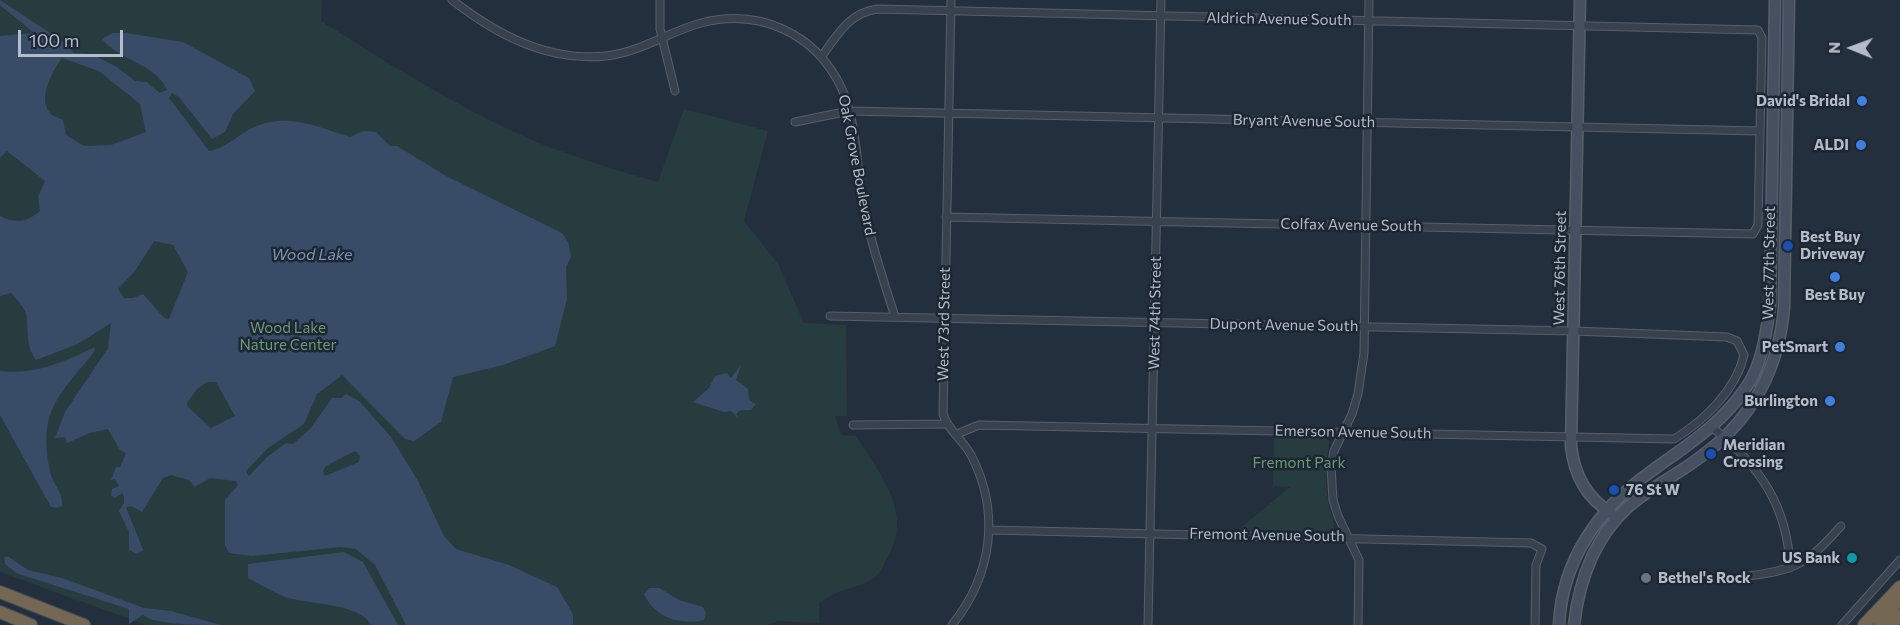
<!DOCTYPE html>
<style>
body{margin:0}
#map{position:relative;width:1900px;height:625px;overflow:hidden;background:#242f3e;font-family:Commissioner,sans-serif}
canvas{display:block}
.north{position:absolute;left:1822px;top:18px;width:60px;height:60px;-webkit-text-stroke:4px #1d2633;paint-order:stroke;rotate:271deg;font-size:16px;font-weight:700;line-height:24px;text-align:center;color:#b4bcc9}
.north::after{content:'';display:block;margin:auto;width:21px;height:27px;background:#b4bcc9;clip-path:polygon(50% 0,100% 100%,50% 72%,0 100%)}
.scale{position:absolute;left:18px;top:30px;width:105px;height:27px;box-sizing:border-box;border:3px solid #b4bcc9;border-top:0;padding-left:8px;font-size:18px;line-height:21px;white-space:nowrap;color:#b4bcc9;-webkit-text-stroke:4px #1d2633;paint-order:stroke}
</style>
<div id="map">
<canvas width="1900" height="625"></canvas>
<div class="north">N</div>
<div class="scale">100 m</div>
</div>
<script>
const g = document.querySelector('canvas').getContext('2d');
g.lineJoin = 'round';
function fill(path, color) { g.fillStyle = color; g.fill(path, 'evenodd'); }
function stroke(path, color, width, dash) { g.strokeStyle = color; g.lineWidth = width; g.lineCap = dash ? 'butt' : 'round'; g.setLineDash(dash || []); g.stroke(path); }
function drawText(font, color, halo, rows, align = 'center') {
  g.font = font + ' Commissioner,sans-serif'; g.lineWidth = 5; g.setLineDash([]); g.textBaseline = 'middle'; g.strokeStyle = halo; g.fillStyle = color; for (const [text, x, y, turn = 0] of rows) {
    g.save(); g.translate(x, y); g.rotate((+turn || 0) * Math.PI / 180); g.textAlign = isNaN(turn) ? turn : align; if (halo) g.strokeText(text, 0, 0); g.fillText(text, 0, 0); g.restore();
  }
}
const green = new Path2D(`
 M0,0H322L321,21C392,66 470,115 549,147C584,160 621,172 658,182L684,109L768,131L744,221L778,264L804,323L846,325L847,416H835L841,435L856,436C879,473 914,513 888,556C885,562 881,572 876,576C863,589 837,587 819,604V623L778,621L768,625H146L0,572Z
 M1274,437L1326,438L1329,442C1324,476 1325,496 1335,528L1331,533L1237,531L1290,487L1273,486Z`);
const water = new Path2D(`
 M0,0L53,35V41L68,42L73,53L91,54L117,67L135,81L146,82L160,93L167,90C157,64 118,60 102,39L113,33H126L183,42L249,78L255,91L233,114L225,132L212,139L179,97L172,93L169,98L209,151C225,149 235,137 250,129C286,111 315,126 350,137L363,131L376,132L390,146H397L446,176L562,233L568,242L571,257L566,267L567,299L555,346L503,365L453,377L441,422L414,441L405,439L342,375L317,394L304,424L268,448L246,471L249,476L267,457L286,443L293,444L310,429L332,398H341L346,394L359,401L391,437L418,481L444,536L456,549L509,565L557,587L573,614V625H406L375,565L356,549L341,547L252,556L229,553L225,545V500L238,485L236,481L210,478L195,487L189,480L171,475L163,478L142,512L131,506L126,507L143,550L137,554L129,550V532L119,511L124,503V496L122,493L115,498L111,495L112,489L119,486L115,479L111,480L116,467H120L126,453L120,450L108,429L90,433L67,443L65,437L55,438L65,412L108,348L111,323L78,344L36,360C26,347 28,332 27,318C26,309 17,300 11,293L0,296V216C16,224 27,222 40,211L38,197L45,181L7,151L0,158V36L34,33L0,5ZM62,58L99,71L140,104L146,132L111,145L84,146L66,135L63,120C59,118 52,116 50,113C37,98 53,70 62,58ZM154,241L173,245L188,272L169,319L164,318L143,294L133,298H124L118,289L135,271ZM207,382H216L235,416L211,428L188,407L187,403L197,389ZM355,451L360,456L359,462L325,476L323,471L326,466Z
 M95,347L94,352C58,397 38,410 50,471C52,483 64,494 62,506L57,508L51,507L0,415V371C35,375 64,362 95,347Z
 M741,365L736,380L748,389L749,400L756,404L751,410H741L736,414L739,419L731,411L724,412L693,402L709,388L715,376L727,373L731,378Z
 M344,552L363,562L398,625H371C360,602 304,605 283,596C271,591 260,584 248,578V564Z
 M4,557H9L28,570L62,578L144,608L171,611L221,625C201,625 154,625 143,615L129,624V609L16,573L5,564Z
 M649,588H659L679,600L703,607L706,613L704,620C678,625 656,618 644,594Z`);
const street = new Path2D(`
 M452,0C497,35 548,62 606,56C641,52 668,32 701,23C759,8 815,33 841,87C858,123 856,169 864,208C871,245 884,281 895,317
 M660,0V29L675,91
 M951,0L943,414C947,429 963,440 971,455C1001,513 992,575 952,625
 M822,56C837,35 849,13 877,9L1758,30L1762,38L1758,225L1753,234L946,217
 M795,122L849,111L1759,131
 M830,316L1574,331L1727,337L1737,341L1744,355C1736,390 1704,421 1674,439L979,425L957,434
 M853,425L945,424
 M1713,428C1760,466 1788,507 1790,568
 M990,530L1531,543L1542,549L1536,565L1535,625
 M1748,576C1797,570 1808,563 1841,526
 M1148,625L1161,0
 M1358,625L1359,560L1338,516L1333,500L1331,467L1334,451L1352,414L1358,394L1364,353L1369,0
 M1842,625L1900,560`);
const secondary = new Path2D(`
 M1580,0L1571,446C1574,474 1587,498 1611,513
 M1559,625C1562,561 1598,509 1649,473C1684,447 1720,426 1745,389C1762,366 1766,334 1770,306L1775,0
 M1574,625C1579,581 1594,538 1628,507C1651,487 1679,474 1703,455C1752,419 1779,368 1784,308L1789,0`);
const highway = new Path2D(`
 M0,592L84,625
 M0,612L31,625
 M1864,625L1900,587
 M1880,625L1900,597
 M1889,625L1900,616`);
const markers = [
 [1862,101,6,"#3f7fe0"],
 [1861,145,6,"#3f7fe0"],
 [1788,246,6,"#1a4fb4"],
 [1835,277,6,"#3f7fe0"],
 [1840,347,6,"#3f7fe0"],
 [1830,401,6,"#3f7fe0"],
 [1711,454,6,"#1a4fb4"],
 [1614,490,6,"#1a4fb4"],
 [1852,558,6,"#0f9aa8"],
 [1646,578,6,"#6b7280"]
];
const streetNames = [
 ["Aldrich Avenue South",1279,19,1],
 ["Bryant Avenue South",1304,121,1],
 ["Oak Grove Boulevard",857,165,79],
 ["Colfax Avenue South",1351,225,1],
 ["West 77th Street",1769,263,-89],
 ["West 76th Street",1560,268,-89],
 ["West 74th Street",1155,313,-89],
 ["West 73rd Street",944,324,-89],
 ["Dupont Avenue South",1284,325,1],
 ["Emerson Avenue South",1353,432,1],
 ["Fremont Avenue South",1267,535,1]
];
const poiNames = [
 ["David's Bridal",1850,101],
 ["ALDI",1849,145],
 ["Best Buy",1800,237,"left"],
 ["Driveway",1800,254,"left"],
 ["Best Buy",1835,295,"center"],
 ["PetSmart",1828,347],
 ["Burlington",1818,401],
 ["Meridian",1723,445,"left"],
 ["Crossing",1723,462,"left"],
 ["76 St W",1626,490,"left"],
 ["US Bank",1840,558],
 ["Bethel's Rock",1658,578,"left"]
];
const parkNames = [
 ["Wood Lake",288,328],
 ["Nature Center",288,345],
 ["Fremont Park",1299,463]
];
const waterNames = [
 ["Wood Lake",312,255]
];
fill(green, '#263c3f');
fill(water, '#394c67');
stroke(street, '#565f6c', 9);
stroke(secondary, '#565f6c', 13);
stroke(highway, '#434c59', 14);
stroke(street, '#38414e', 7);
stroke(secondary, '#465061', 10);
stroke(highway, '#746855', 12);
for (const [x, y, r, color] of markers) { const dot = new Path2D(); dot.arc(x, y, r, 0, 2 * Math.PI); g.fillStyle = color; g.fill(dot); stroke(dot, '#1d2633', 2); }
drawText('15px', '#b4bcc9', '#1d2633', streetNames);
drawText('bold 15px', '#b4bcc9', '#1d2633', poiNames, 'right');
drawText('15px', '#6b9a76', '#1d2633', parkNames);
drawText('italic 16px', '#7c92b1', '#1d2633', waterNames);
</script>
